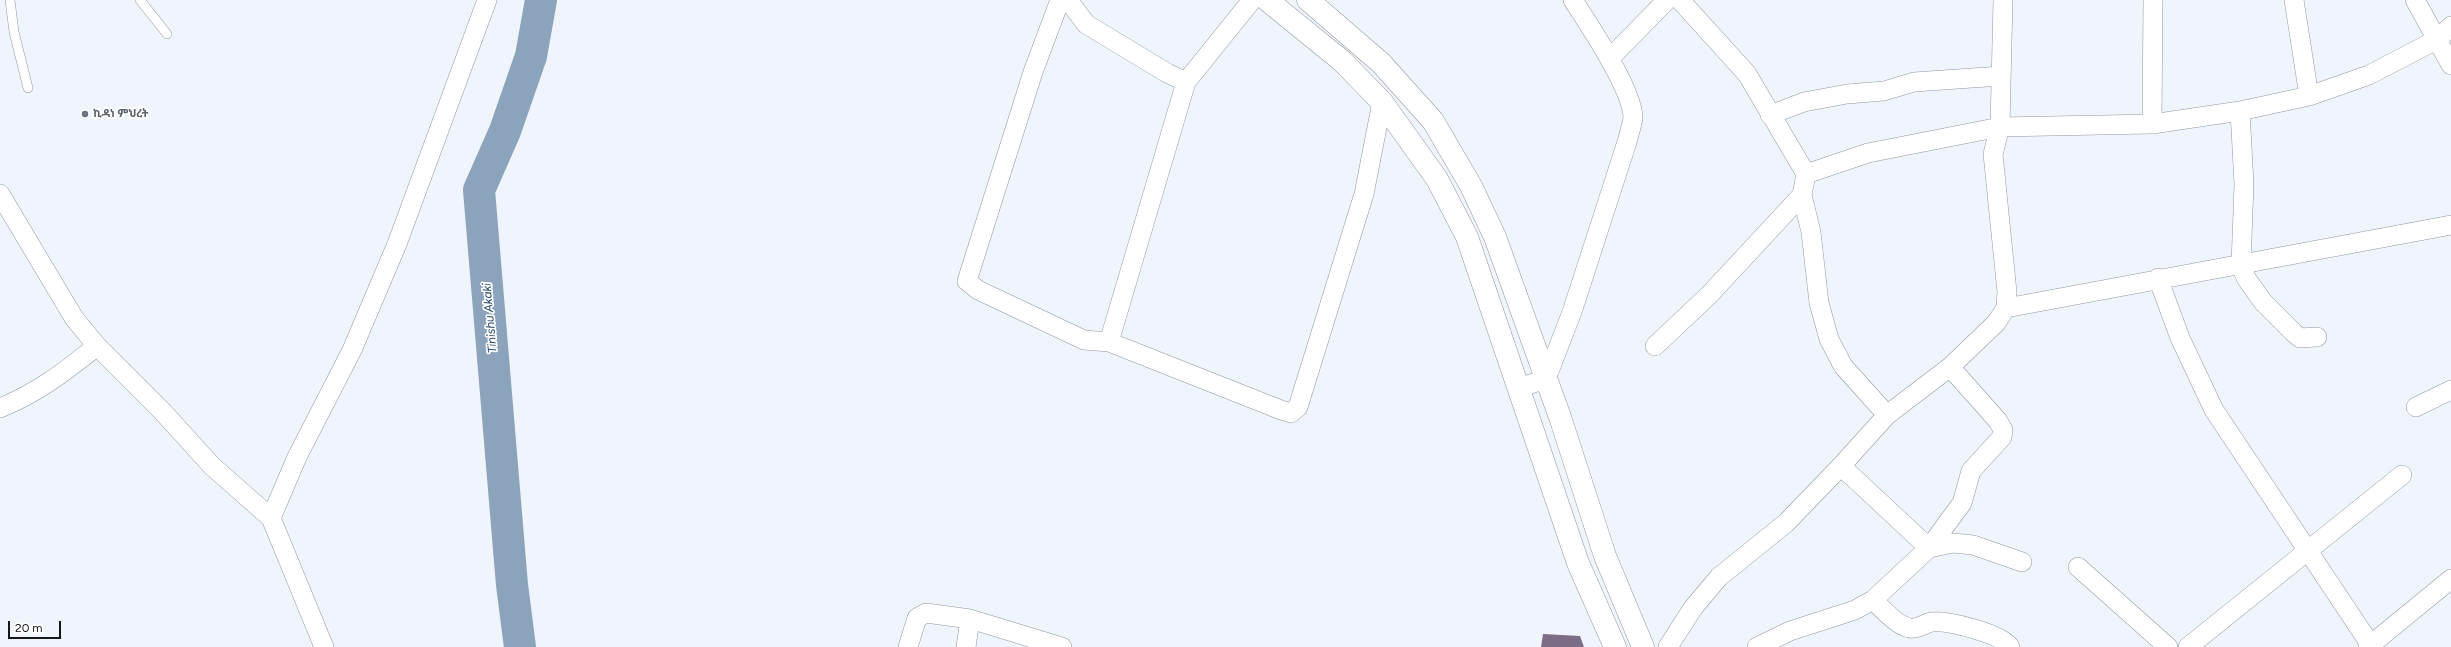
<!DOCTYPE html>
<meta charset="utf-8">
<style>
body{margin:0}
#map{position:relative;width:2451px;height:647px;overflow:hidden;background:#f0f5fd;font-family:Figtree,sans-serif}
canvas{display:block}
.scale{position:absolute;left:8px;top:621px;width:53px;height:18px;box-sizing:border-box;border:2px solid #15161a;border-top:0;padding-left:5px;font-size:12px;line-height:14px;white-space:nowrap;color:#15161a;-webkit-text-stroke:3px #fff;paint-order:stroke}
</style>
<div id="map">
<canvas width="2451" height="647"></canvas>
<div class="scale">20 m</div>
</div>
<script>
const g = document.querySelector('canvas').getContext('2d');
g.lineJoin = 'round';
function stroke(path, color, width, dash) { g.strokeStyle = color; g.lineWidth = width; g.lineCap = dash ? 'butt' : 'round'; g.setLineDash(dash || []); g.stroke(path); }
function fill(path, color) { g.fillStyle = color; g.fill(path, 'evenodd'); }
function drawText(font, color, halo, rows, align = 'center') {
  g.font = font + ' Figtree,"Noto Sans Ethiopic",sans-serif'; g.lineWidth = 3.5; g.setLineDash([]); g.textBaseline = 'middle'; g.strokeStyle = halo; g.fillStyle = color; for (const [text, x, y, turn = 0] of rows) {
    g.save(); g.translate(x, y); g.rotate((+turn || 0) * Math.PI / 180); g.textAlign = isNaN(turn) ? turn : align; if (halo) g.strokeText(text, 0, 0); g.fillText(text, 0, 0); g.restore();
  }
}
const river = new Path2D(`
 M520,647L512,585L479,190L505,131L531,56L541,0`);
const building = new Path2D(`
 M1543,634L1580,636L1584,647H1541Z`);
const lane = new Path2D(`
 M10,0L14,32L28,88
 M140,0L167,34`);
const street = new Path2D(`
 M1060,0L1033,72L967,281L978,290L1084,340L1109,342L1281,410L1291,413L1298,407L1364,194L1382,102
 M1068,0L1086,24L1167,73L1186,82
 M2294,0L2309,96
 M2415,0L2451,65
 M1610,58L1667,0
 M2240,111L2244,184L2241,265L2246,278L2263,302L2294,333L2300,338L2317,337
 M1770,115L1804,102L1847,94L1884,91L1914,82L2001,76
 M2152,124L2153,0
 M1806,174L1868,153L2000,127L2152,124L2240,111L2309,96L2369,75L2438,39L2451,26
 M0,194L74,318L97,346L162,411L212,466L271,518L324,647
 M1802,195L1811,232L1819,303L1829,339L1843,366L1887,415
 M2158,278L2180,338L2214,410L2372,647
 M2006,308L2451,225
 M1109,342L1186,82L1252,0
 M1655,346L1709,295L1802,195L1806,174L1747,74L1680,0
 M1518,388L1546,379L1572,312L1627,142C1629,134 1632,125 1633,118C1633,90 1589,25 1573,0
 M2416,407L2451,390
 M0,408C39,392 64,372 97,346
 M1841,466L1929,548L1962,503L1971,471L2002,437L2003,430L1998,421L1950,367
 M271,518L297,457L352,350L397,244L487,0
 M2078,567L2168,647
 M1873,600C1884,610 1895,624 1909,628C1918,630 1924,623 1932,622C1948,620 2002,634 2010,647
 M908,647L917,618L926,613L970,619L1062,647
 M966,647L970,619
 M1668,647L1693,608L1719,577L1786,523L1841,466L1887,415L1950,367L1996,323L2006,308L2007,292L1993,154L2000,127L2003,0
 M1757,647L1790,631L1855,610L1873,600L1929,548L1953,543L1973,545L2022,562
 M2188,647L2402,475
 M2368,647L2451,579`);
const primary = new Path2D(`
 M1267,0L1342,61L1382,102L1437,179L1467,237L1578,563L1615,647
 M1308,0L1381,63L1433,121L1471,186L1495,237L1560,417L1605,556L1643,647`);
const markers = [
 [85,114,4,"#6b7280"]
];
const worshipNames = [
 ["ኪዳነ ምህረት",93,114]
];
const waterNames = [
 ["Tinishu Akaki",490,318,-95]
];
stroke(river, '#8ca3bc', 32);
fill(building, '#7d6c86');
stroke(lane, '#91969f', 10);
stroke(street, '#91969f', 20);
stroke(primary, '#91969f', 23);
stroke(lane, '#fff', 9);
stroke(street, '#fff', 19);
stroke(primary, '#fff', 22);
for (const [x, y, r, color] of markers) { const dot = new Path2D(); dot.arc(x, y, r, 0, 2 * Math.PI); g.fillStyle = color; g.fill(dot); stroke(dot, '#fff', 1.5); }
drawText('bold 11px', '#5b616d', '#fff', worshipNames, 'left');
drawText('italic 12px', '#24476c', '#fff', waterNames);
</script>
